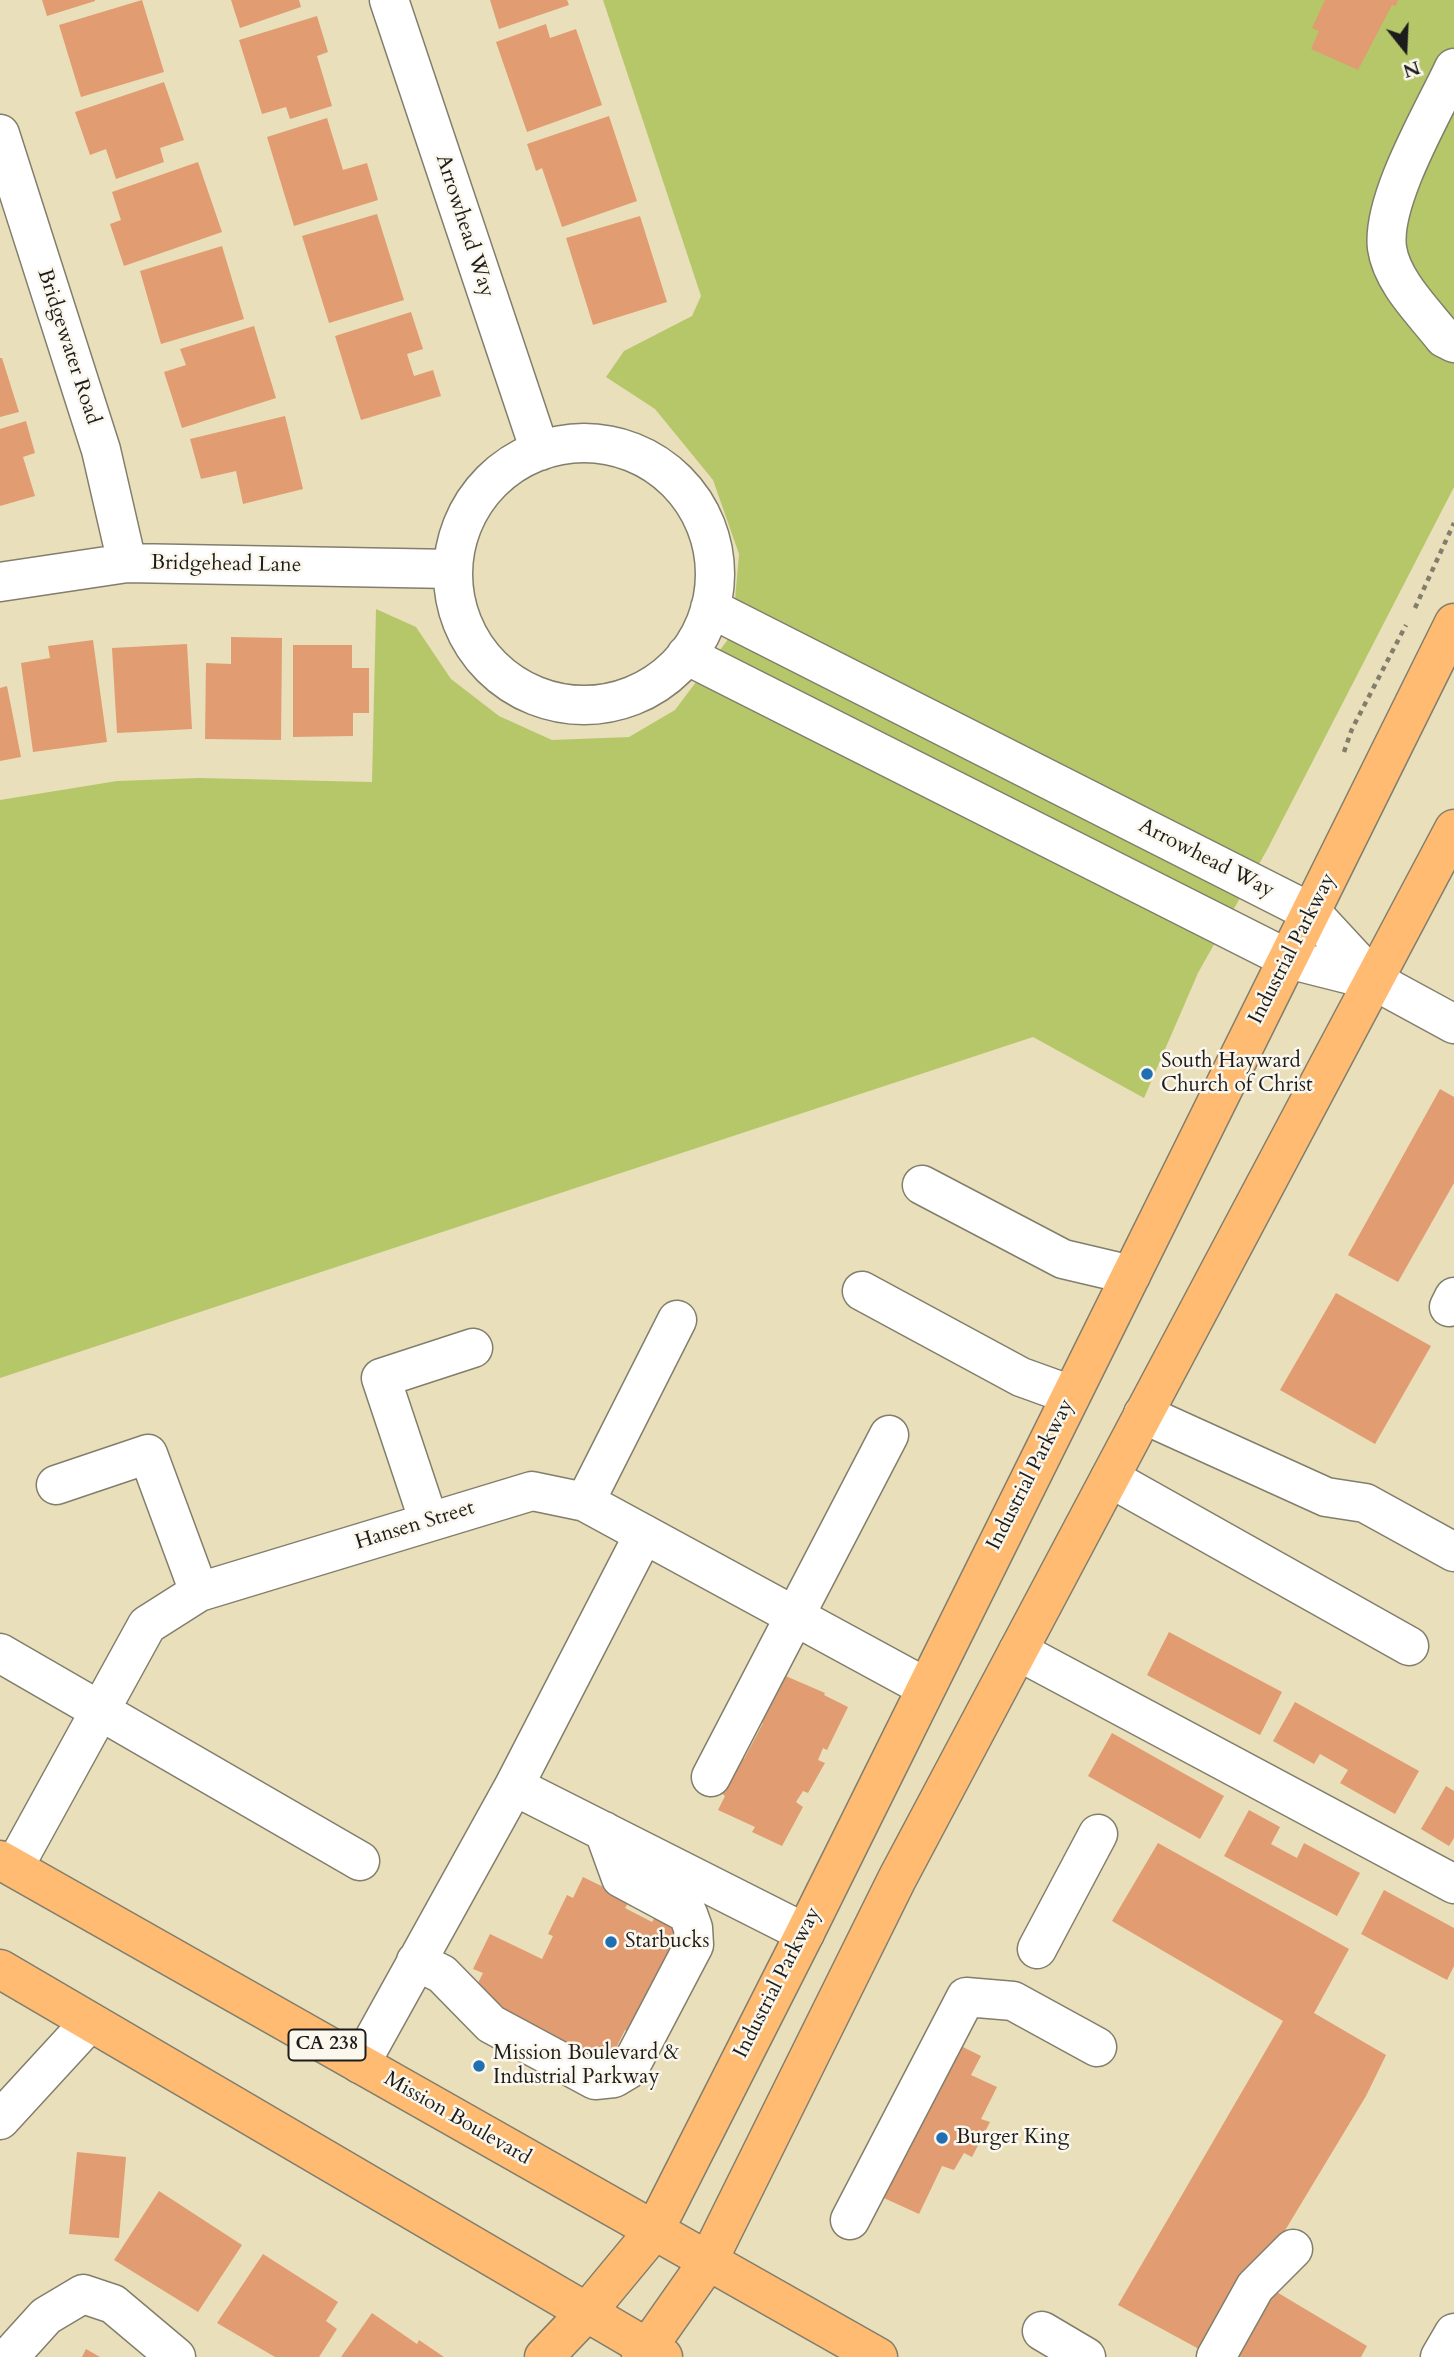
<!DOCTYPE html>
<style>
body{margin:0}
#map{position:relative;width:1454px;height:2357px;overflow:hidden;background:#e9dfbb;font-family:Cardo,serif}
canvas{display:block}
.north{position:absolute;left:1370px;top:14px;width:70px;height:70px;-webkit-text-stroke:5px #fbf7ec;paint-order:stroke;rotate:162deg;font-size:19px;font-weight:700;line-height:28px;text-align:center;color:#1c1c1c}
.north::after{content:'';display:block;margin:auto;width:24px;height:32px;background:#1c1c1c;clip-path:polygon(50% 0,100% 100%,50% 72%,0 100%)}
</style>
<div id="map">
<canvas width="1454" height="2357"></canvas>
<div class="north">N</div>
</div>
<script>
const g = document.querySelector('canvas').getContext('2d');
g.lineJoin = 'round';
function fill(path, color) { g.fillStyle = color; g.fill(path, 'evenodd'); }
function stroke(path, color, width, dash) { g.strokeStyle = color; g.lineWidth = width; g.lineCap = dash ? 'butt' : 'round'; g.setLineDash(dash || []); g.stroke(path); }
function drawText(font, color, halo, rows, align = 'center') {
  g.font = font + ' Cardo,serif'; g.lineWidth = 5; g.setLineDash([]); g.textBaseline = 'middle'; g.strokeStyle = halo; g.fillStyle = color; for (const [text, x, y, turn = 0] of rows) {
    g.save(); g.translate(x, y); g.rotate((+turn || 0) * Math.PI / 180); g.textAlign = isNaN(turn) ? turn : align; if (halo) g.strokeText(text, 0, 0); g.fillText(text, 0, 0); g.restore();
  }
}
const green = new Path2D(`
 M603,0H1454V487L1268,848L1198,973L1144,1098L1033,1037L0,1378V800L117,781L199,778L372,782L376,609L416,627L451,679L499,716L552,740L629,737L675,710L732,634L739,554L713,480L655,409L606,377L624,351L692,316L701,296Z`);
const building = new Path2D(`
 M42,0H95V1L47,16Z
 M142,0L164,72L81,97L59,25Z
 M231,0H299L301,7L240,28Z
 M490,0H567L569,5L499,29Z
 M1325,0H1398L1396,6L1392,5L1358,70L1311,49L1319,31L1312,28Z
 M317,16L328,52L317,56L332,106L290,119L286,107L262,114L239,40Z
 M546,24L550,38L576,29L602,105L527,132L496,42Z
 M164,82L184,140L160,148L164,162L116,179L106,149L90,155L75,112Z
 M609,116L637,201L562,227L542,168L536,171L527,144Z
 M327,118L343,170L367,163L378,200L294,226L267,137Z
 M198,162L222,232L124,266L110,224L121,220L112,192Z
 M377,214L404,300L329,323L302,236Z
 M640,216L667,302L593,325L566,238Z
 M222,246L244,319L161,344L140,271Z
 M411,312L423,349L407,354L414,376L433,370L441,396L361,420L335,336Z
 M254,326L276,398L182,428L164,372L186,365L180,349Z
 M0,358H2L19,412L0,417Z
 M285,416L303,489L243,504L236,471L201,479L190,439Z
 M26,421L35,453L23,457L35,496L0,506V429Z
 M231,637L282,638L281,740L205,739L206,663L231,664Z
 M93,640L107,742L33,752L21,663L50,658L48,646Z
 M187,644L192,729L117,733L112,648Z
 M293,645H352V668H369V713H353V736L293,737Z
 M7,686L21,757L0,761V688Z
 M1440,1089L1454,1097V1183L1398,1282L1348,1255Z
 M1336,1293L1431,1346L1375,1444L1280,1390Z
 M1169,1632L1282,1692L1260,1735L1147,1675Z
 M781,1674L825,1693L824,1695L848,1707L827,1750L823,1748L818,1760L825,1763L808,1793L803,1791L796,1802L803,1807L782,1846L752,1832L755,1827L718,1810L725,1796L721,1793L740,1757L744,1759L763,1723L758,1721Z
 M1295,1702L1419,1771L1395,1814L1340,1783L1348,1770L1320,1754L1314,1764L1273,1741Z
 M1112,1733L1224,1796L1200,1839L1088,1776Z
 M1446,1786L1454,1791V1838L1449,1846L1421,1829Z
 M1249,1810L1280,1827L1271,1844L1297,1858L1304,1843L1360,1873L1337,1916L1224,1856Z
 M1158,1843L1349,1949L1314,2013L1386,2055L1366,2096L1210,2355L1118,2305L1283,2021L1112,1921Z
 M583,1877L630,1900L625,1908L652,1922L657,1914L681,1927L629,2032L625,2030L605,2070L481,2004L475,1989L483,1973L473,1969L490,1934L542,1959L553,1936L548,1934L567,1895L573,1898Z
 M1384,1890L1454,1928V1966L1447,1980L1361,1934Z
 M951,2041L981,2056L971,2075L997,2087L981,2119L990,2122L972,2157L964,2153L954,2170L942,2166L919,2214L875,2194Z
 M77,2152L126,2157L119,2238L69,2234Z
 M159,2191L242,2245L198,2312L114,2260Z
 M263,2254L338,2302L326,2321L337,2329L319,2357H275L217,2323Z
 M1270,2288L1367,2346L1361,2357H1231Z
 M372,2313L417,2344L419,2340L444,2357H341Z
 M86,2349L100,2357H82Z`);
const path = new Path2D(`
 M1415,608L1454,523
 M1344,752L1352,729L1406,625`);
const minor = new Path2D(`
 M389,0L540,451
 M1454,68C1433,113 1381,200 1387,248C1392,282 1424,312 1444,338L1454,343
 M0,134L101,450L127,563
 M453 574a131 131 0 1 1 262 0a131 131 0 1 1-262 0Z
 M0,582L127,563L452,569
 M710,608L1312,913L1375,981
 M686,655L1288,959L1375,981L1454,1024
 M922,1185L1063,1259L1131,1275
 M862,1291L1021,1377L1071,1395
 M1449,1307L1454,1297
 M1143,1414L1326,1497L1365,1503L1454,1552
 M1110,1478L1409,1646
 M56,1485L148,1454L199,1592
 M585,1502L677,1320
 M429,1522L381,1378L473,1348
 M1018,1651L1454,1884
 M0,1653L360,1861
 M711,1777L889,1435
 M514,1786L644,1534
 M14,1867L147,1625L199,1592L532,1491L585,1502L925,1687
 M1037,1949L1098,1834
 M416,1961L442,1974L491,2024L595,2080L614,2078L629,2069L694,1945L693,1928L688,1914L621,1878L604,1831
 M360,2064L514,1786L805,1933
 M0,2120L90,2022
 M850,2220L966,1997L1013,2001L1097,2047
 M1042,2331L1086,2357
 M9,2357L46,2316L83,2294L113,2304L176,2357
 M1216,2357L1255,2287L1293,2249
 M1440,2357L1454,2333`);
const major = new Path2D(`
 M0,1860L878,2357
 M0,1969L663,2357
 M544,2357L586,2313L654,2231L805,1933L1454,623
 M641,2357L707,2263L897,1879L1454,829`);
const markers = [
 [1147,1074,7,"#1f6fb2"],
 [611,1942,7,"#1f6fb2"],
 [479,2066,7,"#1f6fb2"],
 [942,2138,7,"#1f6fb2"]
];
const shields = [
 [327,2045,77]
];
const shieldNames = [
 ["CA 238",327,2045]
];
const streetNames = [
 ["Arrowhead Way",464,226,72],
 ["Bridgewater Road",68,347,72],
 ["Bridgehead Lane",226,565,1],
 ["Arrowhead Way",1206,859,27],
 ["Industrial Parkway",1293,949,-63],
 ["Industrial Parkway",1031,1475,-63],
 ["Hansen Street",415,1526,-17],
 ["Industrial Parkway",778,1983,-63],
 ["Mission Boulevard",457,2119,30]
];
const poiNames = [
 ["South Hayward",1161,1062],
 ["Church of Christ",1161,1086],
 ["Starbucks",625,1942],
 ["Mission Boulevard &",493,2054],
 ["Industrial Parkway",493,2078],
 ["Burger King",956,2138]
];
fill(green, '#b6c76a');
fill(building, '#e19c72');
stroke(minor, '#827e6c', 41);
stroke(major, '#827e6c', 41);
stroke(path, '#827e6c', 4.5, [5, 5]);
stroke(minor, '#fff', 38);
stroke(major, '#ffbb71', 38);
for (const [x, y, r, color] of markers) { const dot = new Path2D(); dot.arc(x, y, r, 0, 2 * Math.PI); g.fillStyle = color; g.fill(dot); stroke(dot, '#fbf7ec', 2.5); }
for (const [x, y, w] of shields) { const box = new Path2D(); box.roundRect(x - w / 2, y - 15.5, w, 31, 5); g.fillStyle = '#fbf7ec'; g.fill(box); stroke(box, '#1c1c1c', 2); }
drawText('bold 19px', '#1c1c1c', null, shieldNames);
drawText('21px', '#1c1c1c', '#fbf7ec', streetNames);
drawText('21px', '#1c1c1c', '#fbf7ec', poiNames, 'left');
</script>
